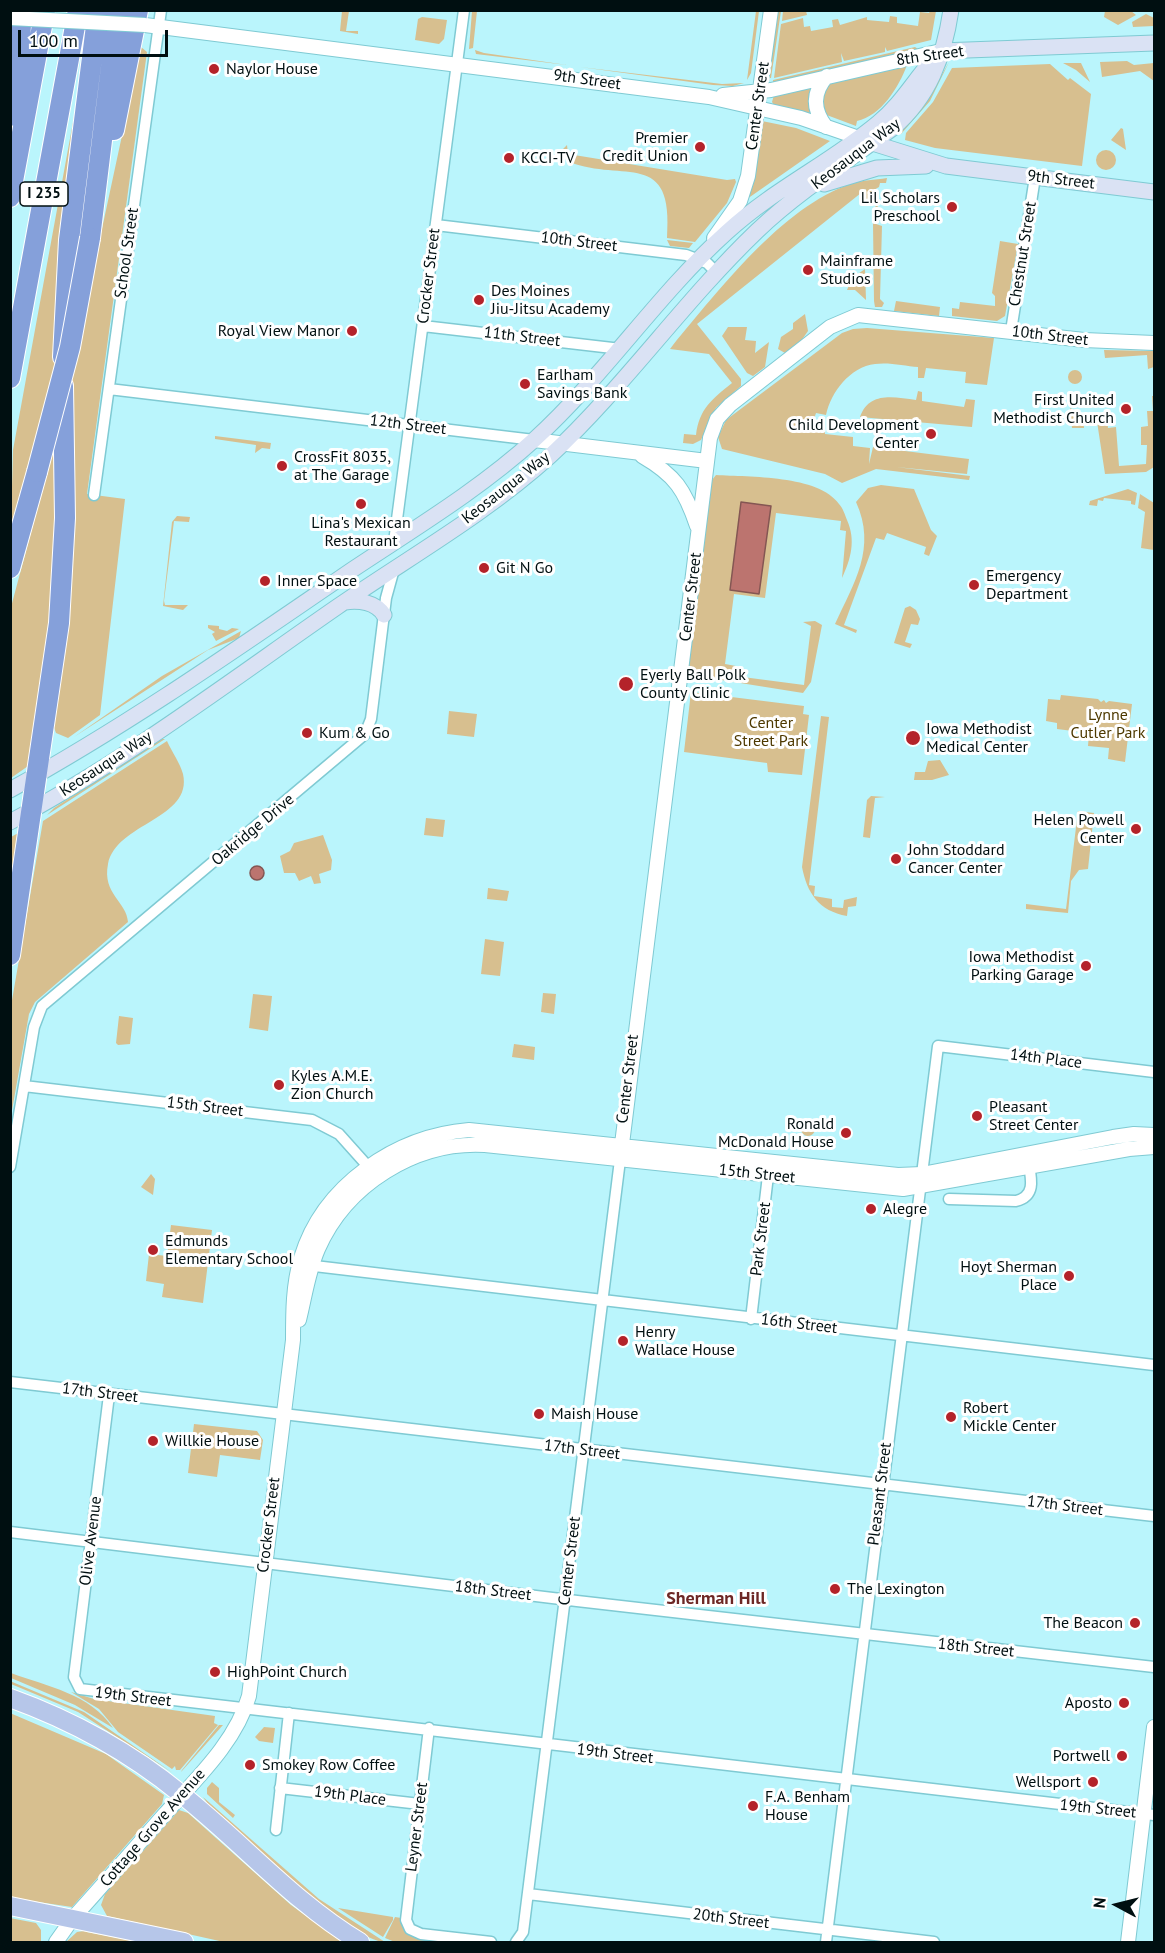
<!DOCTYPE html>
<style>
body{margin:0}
#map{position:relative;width:1165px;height:1953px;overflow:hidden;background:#baf5fc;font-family:"PT Sans",sans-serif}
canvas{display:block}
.frame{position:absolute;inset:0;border:12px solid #000f11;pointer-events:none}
.north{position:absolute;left:1087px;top:1875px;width:60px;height:60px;-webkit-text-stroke:4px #fff;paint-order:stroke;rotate:277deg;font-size:16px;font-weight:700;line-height:24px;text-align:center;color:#000f11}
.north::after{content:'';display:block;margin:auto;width:21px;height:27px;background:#000f11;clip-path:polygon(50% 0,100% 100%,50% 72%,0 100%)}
.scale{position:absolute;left:18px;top:30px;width:150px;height:27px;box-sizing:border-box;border:3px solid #000f11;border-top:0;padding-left:8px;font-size:18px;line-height:21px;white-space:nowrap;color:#000f11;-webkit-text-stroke:4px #fff;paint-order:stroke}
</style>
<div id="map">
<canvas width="1165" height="1953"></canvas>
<div class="frame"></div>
<div class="north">N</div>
<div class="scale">100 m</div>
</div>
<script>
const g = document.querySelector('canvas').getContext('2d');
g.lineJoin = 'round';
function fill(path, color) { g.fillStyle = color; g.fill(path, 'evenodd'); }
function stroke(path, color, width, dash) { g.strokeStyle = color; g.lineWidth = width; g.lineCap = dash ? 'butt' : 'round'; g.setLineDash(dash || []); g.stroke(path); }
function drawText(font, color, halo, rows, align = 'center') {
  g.font = font + ' "PT Sans",sans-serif'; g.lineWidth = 6; g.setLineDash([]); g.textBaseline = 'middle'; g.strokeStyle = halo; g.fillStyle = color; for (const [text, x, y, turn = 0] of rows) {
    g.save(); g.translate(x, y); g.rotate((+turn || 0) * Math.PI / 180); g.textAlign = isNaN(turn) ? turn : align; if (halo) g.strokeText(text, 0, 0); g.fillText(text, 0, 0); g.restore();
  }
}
const green = new Path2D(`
 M342,11H349L346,31H358V34L340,31Z
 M472,11H477L473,48L469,49Z
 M756,11H759L751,73L747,80Z
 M777,11H781L771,78H768Z
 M783,11H806L807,15L782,21Z
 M930,11H936L931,40L887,51L885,47V52L844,61L841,53L842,62L774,78L781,24L803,18L804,27L810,26L811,31L833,27L832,20L838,19L840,25L867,17V20L889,22L890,16L897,17V23L918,26L920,12L929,13Z
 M1105,11H1131L1136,15L1118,25L1104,17Z
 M1146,14L1154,18V26L1133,27L1132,22Z
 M422,17L447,20L444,39L439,44L415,40L418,19Z
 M88,40L56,368L14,524L11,523L13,450Z
 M141,47L147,52L87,494L125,499L100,715L68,738L56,733L53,725L68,387Z
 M915,47L918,49L773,83V80Z
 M475,50L484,53L567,65L476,54Z
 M1127,61L1134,65L1154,63V81L1140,71L1102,77L1100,62Z
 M949,62L930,101L901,134L899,130L932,92Z
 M1063,63H1081L1090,82L1076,70Z
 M1050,64L1068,80L1070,78L1091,94L1082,166L935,148L905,140L906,133L933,102L952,68Z
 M907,65C899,87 881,116 857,121L856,126L824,114L821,94L829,83Z
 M580,67L722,84L744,83L733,86L713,85Z
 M813,86L811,115L774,105L772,102L774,95Z
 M762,121L796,128L830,141L747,199Z
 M1121,128L1123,129L1126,150L1111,140Z
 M567,145L568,154L727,180L735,179L736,182L727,203L695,242L667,238C674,148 624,183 569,162L561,151Z
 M1096 160a10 10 0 1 1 20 0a10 10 0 1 1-20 0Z
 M887,178L886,183H880L879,187L872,191L868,202L865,201L866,189L697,324L741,379V386L716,408L701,440L693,444L683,443L684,434L696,435C699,409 712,399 732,383L709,354L670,349L673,345C718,291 783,206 851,184C862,180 875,180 887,178Z
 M876,203H878L876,224L882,226L880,299L884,303L882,307H875L874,301L873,224Z
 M667,240L693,243L689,248L670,246Z
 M1000,241L1018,244L1005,316L997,321L952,316V308L959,309L960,302L995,306V296L992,293Z
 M865,269L866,300L855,290H847L852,278Z
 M896,301L940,307L939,316L894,311Z
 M805,314L808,331L801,341L785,353L778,349L781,337L793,329V323Z
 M728,327H747L745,340L756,341L755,353L769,342L765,367L753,376L747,373L722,336Z
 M867,328L994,338L987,385L965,383L966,372L926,368L924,378H918V367C905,366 889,362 875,364C850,367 831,392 826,415L816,413L813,422L825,426V434L853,437V446L870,448L869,464L873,447L969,459L967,474L896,467L970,476L969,480L876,469L842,483L825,474L722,449L718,437L726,420L842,333L853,329Z
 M1104,350L1154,351V367L1148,369L1147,355L1105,358Z
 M1068 377a7 7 0 1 1 14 0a7 7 0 1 1-14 0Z
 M918,391L922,392V401L964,407L966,399L975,400L972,427L860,417C869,391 894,397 916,400Z
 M1152,396H1154V467L1146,472L1105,474L1096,415L1107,413L1108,428L1116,427L1119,466L1146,464L1147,445H1141V427L1148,426L1147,411H1153Z
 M1070,408L1083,414L1084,428H1072Z
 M215,436L271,443L270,449L262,448L255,453L256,445L215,439Z
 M56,439C60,551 49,654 31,764L11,778V607Z
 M716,475C749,477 819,475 839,504C843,508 845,515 847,520C856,540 851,559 842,578L846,531L840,530L841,521L776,513L765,598L734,594L725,664L736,666L735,676L804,685L811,626L803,622L815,621L822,625L811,682L803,693L690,675L688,671L712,480Z
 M881,485L914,489L931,530L937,536L929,556L924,554L926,547L887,533L884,540L876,538L844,625L857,630L856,633L835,624C854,583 877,548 856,502L868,488Z
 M1128,489L1137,493L1135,505L1131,504V501L1104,498L1103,501L1098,500L1097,506L1089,505L1090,501Z
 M1140,494L1154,503V550L1141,548L1145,512L1138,508Z
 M177,516L190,517L189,522L174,521L164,601L165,605H188L183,610L163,606L172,522Z
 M910,606L916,610L920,619L918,625L911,624L905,642L912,644L910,648L894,643L905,608Z
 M208,625L219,626V629L227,631L232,628L239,629L216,641L212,634L215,632L208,628Z
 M241,631L239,638L208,650L74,737L162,676Z
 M691,692L804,706L803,714L809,715L802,775L768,772L767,763L684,752Z
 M1061,695L1098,699L1101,702L1104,700L1106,703L1109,701L1132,704L1125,762L1108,759L1109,748L1088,746L1089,733L1057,729V723L1046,721L1048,699L1060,700Z
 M449,711L477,714L474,737L447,734Z
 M821,716L829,717L809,885L815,886L814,896L832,899V907L843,908L844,900L857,897L856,906L848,907L847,916C819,911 807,893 802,867Z
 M162,739H165L47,815L54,808Z
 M167,741C172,752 180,763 183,774C193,819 116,823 108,864C102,894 127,902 128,922L35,1002L29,1014L11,1116V1006L43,821Z
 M940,760L949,775L932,780H914L915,772H925L928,761Z
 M871,796L885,797L875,798L870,838L863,837L867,800Z
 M1078,811L1094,813L1088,869L1079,870L1071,881L1068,913L1026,909V904L1066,909Z
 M426,818L445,820L443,837L424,835Z
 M20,832L11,887V837Z
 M323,835L332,860L331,870L319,874L321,883L314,884L311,876L299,881L295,873H284L280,856L290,851L294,843Z
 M488,888L509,891L507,901L487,899Z
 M485,939L504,942L500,976L481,974Z
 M543,993L556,994L554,1014L541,1012Z
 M253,994L272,996L268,1031L249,1028Z
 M119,1016L133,1018L130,1044L118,1045L116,1043Z
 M514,1044L535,1047L534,1060L512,1057Z
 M801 1129a7 7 0 1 1 14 0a7 7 0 1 1-14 0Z
 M151,1174L155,1179L153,1195L141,1187Z
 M171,1225L212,1230L203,1303L162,1297L164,1284L146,1281L149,1254L167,1256Z
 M194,1424L257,1431L263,1440L260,1460L220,1455L217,1477L188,1473Z
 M11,1673C46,1686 91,1694 113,1728L75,1705L11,1678Z
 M10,1681L84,1712L173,1773L78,1712L11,1684Z
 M71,1692L94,1699L215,1716L214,1723L218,1725L180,1770H176L175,1766L172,1769L118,1732L99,1709Z
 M10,1713L106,1754L164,1795L162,1804L72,1907L11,1898Z
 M219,1725H223L181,1772L182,1770Z
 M264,1727L275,1728L273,1743L259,1741L255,1737Z
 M212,1782L219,1788V1802L235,1815L233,1818L207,1794V1788Z
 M203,1797L319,1899L385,1942C351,1942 241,1834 210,1807Z
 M179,1810L188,1813L291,1905L342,1942H224L107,1916L101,1905L105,1894Z
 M338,1908L393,1917V1920L383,1937Z
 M395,1917L401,1918L409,1935L438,1942H395L385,1938Z
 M10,1918L36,1923L41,1930V1942H11Z
 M84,1931L87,1932L138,1942H66L77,1932Z`);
const water = new Path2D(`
 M741,502L771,506L759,594L730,590Z
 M250 873a7 7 0 1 1 14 0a7 7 0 1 1-14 0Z`);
const minor = new Path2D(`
 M436,225L686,255L707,263L716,272
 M423,326L621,349
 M1011,331L1035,177
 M109,389L534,440
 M94,495L161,10
 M394,542L464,10
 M24,1086L312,1120L339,1134L373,1172
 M10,1167L34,1027L42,1006L365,734L371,719L386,598L394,569
 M949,1199L1016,1201C1037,1196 1031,1177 1028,1160
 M306,1265L1154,1365
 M751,1319L769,1167
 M10,1382L1154,1516
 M109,1395L74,1677L80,1689L1154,1815
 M10,1532L577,1601L1154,1667
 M429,1728L406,1920L410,1929L421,1934L491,1942
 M280,1788L420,1804
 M276,1830L289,1713
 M528,1894L934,1942
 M516,1942L523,1932L620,1160
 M826,1942L938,1046L1154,1072`);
const tertiary = new Path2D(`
 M145,25L709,97L801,118L859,138
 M723,95L771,90L941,51
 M826,127C813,110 812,93 827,76
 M714,238L740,201L748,176L771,10
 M534,440L707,461
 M642,456C675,475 685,490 697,526
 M620,1160L710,438L717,419L730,405L830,327L858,315L1084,340L1154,343
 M299,1320C305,1296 308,1272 318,1249C346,1185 415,1141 485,1145L903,1189L1129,1149L1154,1147
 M56,1942L73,1918C104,1884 134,1849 164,1815C195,1780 236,1742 249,1696L293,1340C293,1312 293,1285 301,1258C323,1185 396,1136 469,1130L898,1175L922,1174L1113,1137L1134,1134L1154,1135
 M1128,1942L1154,1727`);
const secondary = new Path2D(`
 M941,51L1154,43
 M866,141L946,166L1154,192
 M824,184L877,168L926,166
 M345,602C359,600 376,602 384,615
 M10,790C128,725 238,648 349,572C412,530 479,490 535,439C605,375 657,295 727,232C774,189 830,163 878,123C904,102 918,73 941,51
 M10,822C125,761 230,681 337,607C408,558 486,514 550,456C625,386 683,302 757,231C798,192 847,161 893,128C929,97 944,57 951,10`);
const primary = new Path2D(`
 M10,1698C71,1720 131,1753 181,1794C242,1842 293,1902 360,1942
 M10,1906L184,1942`);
const motorway = new Path2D(`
 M15,116L22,10
 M114,130L138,10
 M10,197L45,10
 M90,238L118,10
 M63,357L69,240L98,10
 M10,378L78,10
 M10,568L37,472
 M10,955L59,623L65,518L63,386`);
const tertiaryBridge = new Path2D(`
 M10,18L145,25`);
const motorwayBridge = new Path2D(`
 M37,472L70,347L90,238`);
const markers = [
 [214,69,6,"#b4232a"],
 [700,147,6,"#b4232a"],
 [509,158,6,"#b4232a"],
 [952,207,6,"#b4232a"],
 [808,270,6,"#b4232a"],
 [479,300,6,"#b4232a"],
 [352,331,6,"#b4232a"],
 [525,384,6,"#b4232a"],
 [1126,409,6,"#b4232a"],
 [931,434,6,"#b4232a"],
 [282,466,6,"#b4232a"],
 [361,504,6,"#b4232a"],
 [484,568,6,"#b4232a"],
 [265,581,6,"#b4232a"],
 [974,585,6,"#b4232a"],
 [626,684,8,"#b4232a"],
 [307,733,6,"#b4232a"],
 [913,738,8,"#b4232a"],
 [1136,829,6,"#b4232a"],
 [896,859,6,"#b4232a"],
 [1086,966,6,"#b4232a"],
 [279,1085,6,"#b4232a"],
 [977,1116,6,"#b4232a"],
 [846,1133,6,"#b4232a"],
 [871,1209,6,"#b4232a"],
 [153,1250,6,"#b4232a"],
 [1069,1276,6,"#b4232a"],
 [623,1341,6,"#b4232a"],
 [539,1414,6,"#b4232a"],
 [951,1417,6,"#b4232a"],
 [153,1441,6,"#b4232a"],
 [835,1589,6,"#b4232a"],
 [1135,1623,6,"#b4232a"],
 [215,1672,6,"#b4232a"],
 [1124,1703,6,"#b4232a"],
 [1122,1756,6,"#b4232a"],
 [250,1765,6,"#b4232a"],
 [1093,1782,6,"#b4232a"],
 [753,1806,6,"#b4232a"]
];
const shields = [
 [44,194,48]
];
const shieldNames = [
 ["I 235",44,194]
];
const streetNames = [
 ["8th Street",930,56,-8],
 ["9th Street",587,80,8],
 ["Center Street",758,106,-82],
 ["Keosauqua Way",856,154,-37],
 ["9th Street",1061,180,7],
 ["10th Street",579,242,7],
 ["School Street",127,253,-82],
 ["Chestnut Street",1023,254,-81],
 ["Crocker Street",429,276,-83],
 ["10th Street",1050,336,7],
 ["11th Street",522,337,7],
 ["12th Street",408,425,7],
 ["Keosauqua Way",506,488,-38],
 ["Center Street",691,597,-83],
 ["Keosauqua Way",106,764,-33],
 ["Oakridge Drive",253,830,-40],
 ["14th Place",1046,1059,7],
 ["Center Street",628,1079,-83],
 ["15th Street",205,1107,7],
 ["15th Street",757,1174,6],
 ["Park Street",761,1239,-83],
 ["16th Street",799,1324,7],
 ["17th Street",100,1393,7],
 ["17th Street",582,1450,7],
 ["Pleasant Street",880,1494,-83],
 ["17th Street",1065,1506,7],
 ["Crocker Street",269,1525,-83],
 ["Olive Avenue",91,1541,-83],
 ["Center Street",570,1561,-83],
 ["18th Street",493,1591,7],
 ["18th Street",976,1648,6],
 ["19th Street",133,1697,7],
 ["19th Street",615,1754,7],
 ["19th Place",350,1796,7],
 ["19th Street",1098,1809,6],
 ["Leyner Street",417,1827,-83],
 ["Cottage Grove Avenue",153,1828,-49],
 ["20th Street",731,1919,7]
];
const poiNames = [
 ["Naylor House",226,69],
 ["Premier",688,138,"right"],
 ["Credit Union",688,156,"right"],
 ["KCCI-TV",521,158],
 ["Lil Scholars",940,198,"right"],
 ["Preschool",940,216,"right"],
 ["Mainframe",820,261],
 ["Studios",820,279],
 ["Des Moines",491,291],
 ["Jiu-Jitsu Academy",491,309],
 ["Royal View Manor",340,331,"right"],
 ["Earlham",537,375],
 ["Savings Bank",537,393],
 ["First United",1114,400,"right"],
 ["Methodist Church",1114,418,"right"],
 ["Child Development",919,425,"right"],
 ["Center",919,443,"right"],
 ["CrossFit 8035,",294,457],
 ["at The Garage",294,475],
 ["Lina's Mexican",361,523,"center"],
 ["Restaurant",361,541,"center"],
 ["Git N Go",496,568],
 ["Emergency",986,576],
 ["Department",986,594],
 ["Inner Space",277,581],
 ["Eyerly Ball Polk",640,675],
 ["County Clinic",640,693],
 ["Iowa Methodist",926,729],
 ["Medical Center",926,747],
 ["Kum & Go",319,733],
 ["Helen Powell",1124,820,"right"],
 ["Center",1124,838,"right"],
 ["John Stoddard",908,850],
 ["Cancer Center",908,868],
 ["Iowa Methodist",1074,957,"right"],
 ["Parking Garage",1074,975,"right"],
 ["Kyles A.M.E.",291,1076],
 ["Zion Church",291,1094],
 ["Pleasant",989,1107],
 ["Street Center",989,1125],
 ["Ronald",834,1124,"right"],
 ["McDonald House",834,1142,"right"],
 ["Alegre",883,1209],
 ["Edmunds",165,1241],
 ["Elementary School",165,1259],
 ["Hoyt Sherman",1057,1267,"right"],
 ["Place",1057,1285,"right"],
 ["Henry",635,1332],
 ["Wallace House",635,1350],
 ["Robert",963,1408],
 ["Mickle Center",963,1426],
 ["Maish House",551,1414],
 ["Willkie House",165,1441],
 ["The Lexington",847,1589],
 ["The Beacon",1123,1623,"right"],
 ["HighPoint Church",227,1672],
 ["Aposto",1112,1703,"right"],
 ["Portwell",1110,1756,"right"],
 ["Smokey Row Coffee",262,1765],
 ["Wellsport",1081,1782,"right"],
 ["F.A. Benham",765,1797],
 ["House",765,1815]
];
const parkNames = [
 ["Lynne",1108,715],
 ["Cutler Park",1108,733],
 ["Center",771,723],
 ["Street Park",771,741]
];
const neighbourhoodNames = [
 ["Sherman Hill",716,1599]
];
fill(green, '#d7bf8f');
fill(water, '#bc746f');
stroke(water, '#845653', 1.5);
stroke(minor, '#7fcad3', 13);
stroke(tertiary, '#7fcad3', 16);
stroke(secondary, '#7fcad3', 17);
stroke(primary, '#fff', 20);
stroke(motorway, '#fff', 22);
stroke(minor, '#fff', 10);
stroke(tertiary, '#fff', 14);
stroke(secondary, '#dae2f4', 15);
stroke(primary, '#b6c6e9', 18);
stroke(motorway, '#85a0da', 20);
stroke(tertiaryBridge, '#7fcad3', 16, []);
stroke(motorwayBridge, '#fff', 22, []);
stroke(tertiaryBridge, '#fff', 14);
stroke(motorwayBridge, '#85a0da', 20);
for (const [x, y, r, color] of markers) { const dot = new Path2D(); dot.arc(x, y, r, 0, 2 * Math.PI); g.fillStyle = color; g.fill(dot); stroke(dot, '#fff', 2); }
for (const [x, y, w] of shields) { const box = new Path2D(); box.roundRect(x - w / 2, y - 12, w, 24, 4.5); g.fillStyle = '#fff'; g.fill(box); stroke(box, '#000f11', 1.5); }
drawText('bold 15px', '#000f11', null, shieldNames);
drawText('16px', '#000f11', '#fff', streetNames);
drawText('16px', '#000f11', '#fff', poiNames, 'left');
drawText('16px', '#4e3900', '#fff', parkNames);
drawText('bold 18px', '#6d2725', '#fff', neighbourhoodNames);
</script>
